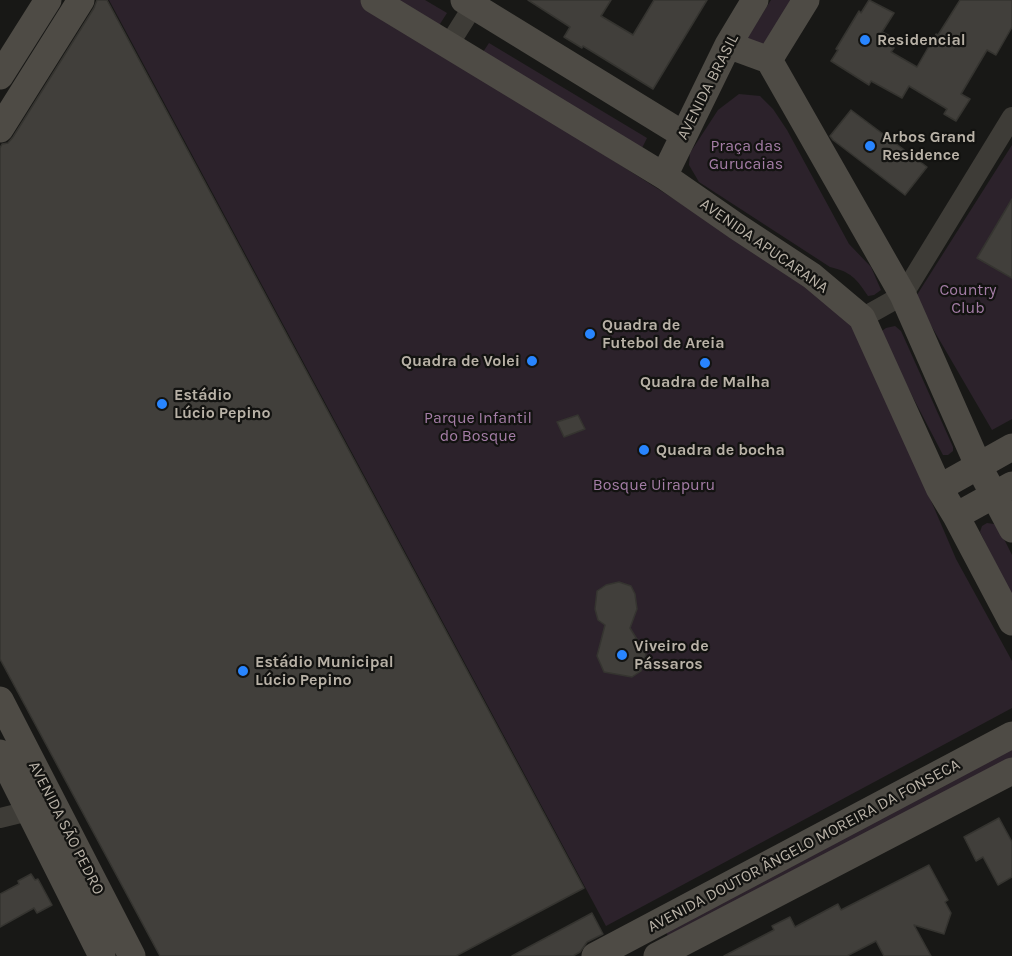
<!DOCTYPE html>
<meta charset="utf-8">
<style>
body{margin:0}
canvas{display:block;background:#181816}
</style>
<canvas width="1012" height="956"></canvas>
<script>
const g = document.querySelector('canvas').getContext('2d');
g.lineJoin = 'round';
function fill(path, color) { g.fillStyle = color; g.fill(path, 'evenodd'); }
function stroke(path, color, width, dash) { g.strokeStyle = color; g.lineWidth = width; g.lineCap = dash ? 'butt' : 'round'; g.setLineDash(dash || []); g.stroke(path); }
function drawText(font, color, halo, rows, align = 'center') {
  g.font = font + ' Karla,sans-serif'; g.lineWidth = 4.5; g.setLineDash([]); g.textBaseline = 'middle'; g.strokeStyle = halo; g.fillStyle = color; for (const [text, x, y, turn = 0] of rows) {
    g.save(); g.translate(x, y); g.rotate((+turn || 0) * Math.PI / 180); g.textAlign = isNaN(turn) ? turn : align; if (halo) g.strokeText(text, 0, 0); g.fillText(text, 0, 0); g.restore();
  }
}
const green = new Path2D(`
 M109,0H360L756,251L802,284L857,329L860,335L956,559L1012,661V708L606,926Z
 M395,0H425L447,13L438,27Z
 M771,0H791L761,49L746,40Z
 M489,43L647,138L641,150L481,55Z
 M739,94L760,96L773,109L787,130L849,244L871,267L881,290L874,295L868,296C856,278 851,272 830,267L699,182L689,165L690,153L718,110Z
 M1012,145V419L992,430L915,298Z
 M895,326L901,331L953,447V451L948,455H943L882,338V331L886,328Z
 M987,523L994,524L998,527L1012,555V597L980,532L982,526Z
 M1012,745V758L669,938L664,928Z`);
const building = new Path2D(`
 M97,0H107L584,888L456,956H160L0,659V148L2,144L8,143L13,137L94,8Z
 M528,0H611L601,16L633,35L654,0H707L653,89L583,46L582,48L564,37L570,27Z
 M869,0L894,13L882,32L890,36L886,43L894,48L891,52L917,67L936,34L938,35L960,0H1012V27L996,55L987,50L961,94L970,99L956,121L944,114L947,109L909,86L902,98L871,81L869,85L831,61L838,50L836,49L859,11L861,13Z
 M851,110L927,167L905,195L833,140L830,136Z
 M1012,199V278L977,258Z
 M578,415L585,429L564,437L557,422Z
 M619,582L631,586L635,594L637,609L630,628L646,654L641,671L632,677L604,672L597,656L605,625L598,620L595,609L597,591L606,585Z
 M999,818L1012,842V877L998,885L983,857L976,861L964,837Z
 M929,865L948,900L945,902L951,913L944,934L914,925L931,956H884L876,941L847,956H724L774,930L772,926L790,917L795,927L838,904L841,910Z
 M31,874L35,880L38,879L52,905L37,913L34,908L0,927V894L19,884L18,881Z
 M592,913L603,934L587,942L580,952L573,956H512Z`);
const street = new Path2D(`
 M448,46L477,0
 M862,318L903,295L1012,117
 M0,818L41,808`);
const secondary = new Path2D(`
 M374,0L664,176L736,226L812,276L862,318L939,488L956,516L1012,622
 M464,0L684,135
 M728,45L769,60L903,295L978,465L1012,529
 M769,60L806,0
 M0,76L48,0
 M0,129L81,0
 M664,176L728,45L755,0
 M939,488L1012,447
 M956,516L1012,485
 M0,700L132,956
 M0,753L102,956
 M595,956L1012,735
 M657,956L1012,771`);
const markers = [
 [865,40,6,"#2885ff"],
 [870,146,6,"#2885ff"],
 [590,334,6,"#2885ff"],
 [532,361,6,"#2885ff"],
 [705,363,6,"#2885ff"],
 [162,404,6,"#2885ff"],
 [644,450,6,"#2885ff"],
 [622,655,6,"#2885ff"],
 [243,671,6,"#2885ff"]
];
const poiNames = [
 ["Residencial",877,40],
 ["Arbos Grand",882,137],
 ["Residence",882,155],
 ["Quadra de",602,325],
 ["Futebol de Areia",602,343],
 ["Quadra de Volei",520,361,"right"],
 ["Quadra de Malha",705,382,"center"],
 ["Estádio",174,395],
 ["Lúcio Pepino",174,413],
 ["Quadra de bocha",656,450],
 ["Viveiro de",634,646],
 ["Pássaros",634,664],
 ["Estádio Municipal",255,662],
 ["Lúcio Pepino",255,680]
];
const streetNames = [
 ["AVENIDA BRASIL",708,87,-63],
 ["AVENIDA APUCARANA",764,246,35],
 ["AVENIDA SÃO PEDRO",66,828,63],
 ["AVENIDA DOUTOR ÂNGELO MOREIRA DA FONSECA",804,846,-28]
];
const parkNames = [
 ["Praça das",746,146],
 ["Gurucaias",746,164],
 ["Country",968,290],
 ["Club",968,308],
 ["Parque Infantil",478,418],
 ["do Bosque",478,436],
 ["Bosque Uirapuru",654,485]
];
fill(green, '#2c222b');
fill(building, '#413f3b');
stroke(building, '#353430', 1.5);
stroke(street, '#3e3c37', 20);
stroke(secondary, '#4e4b45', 27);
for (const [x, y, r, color] of markers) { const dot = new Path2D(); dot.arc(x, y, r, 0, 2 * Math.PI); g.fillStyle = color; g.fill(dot); stroke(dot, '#131311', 2); }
drawText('bold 16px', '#b9b2a7', '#131311', poiNames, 'left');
drawText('16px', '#b9b2a7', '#131311', streetNames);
drawText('16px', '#a47da6', '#131311', parkNames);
</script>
